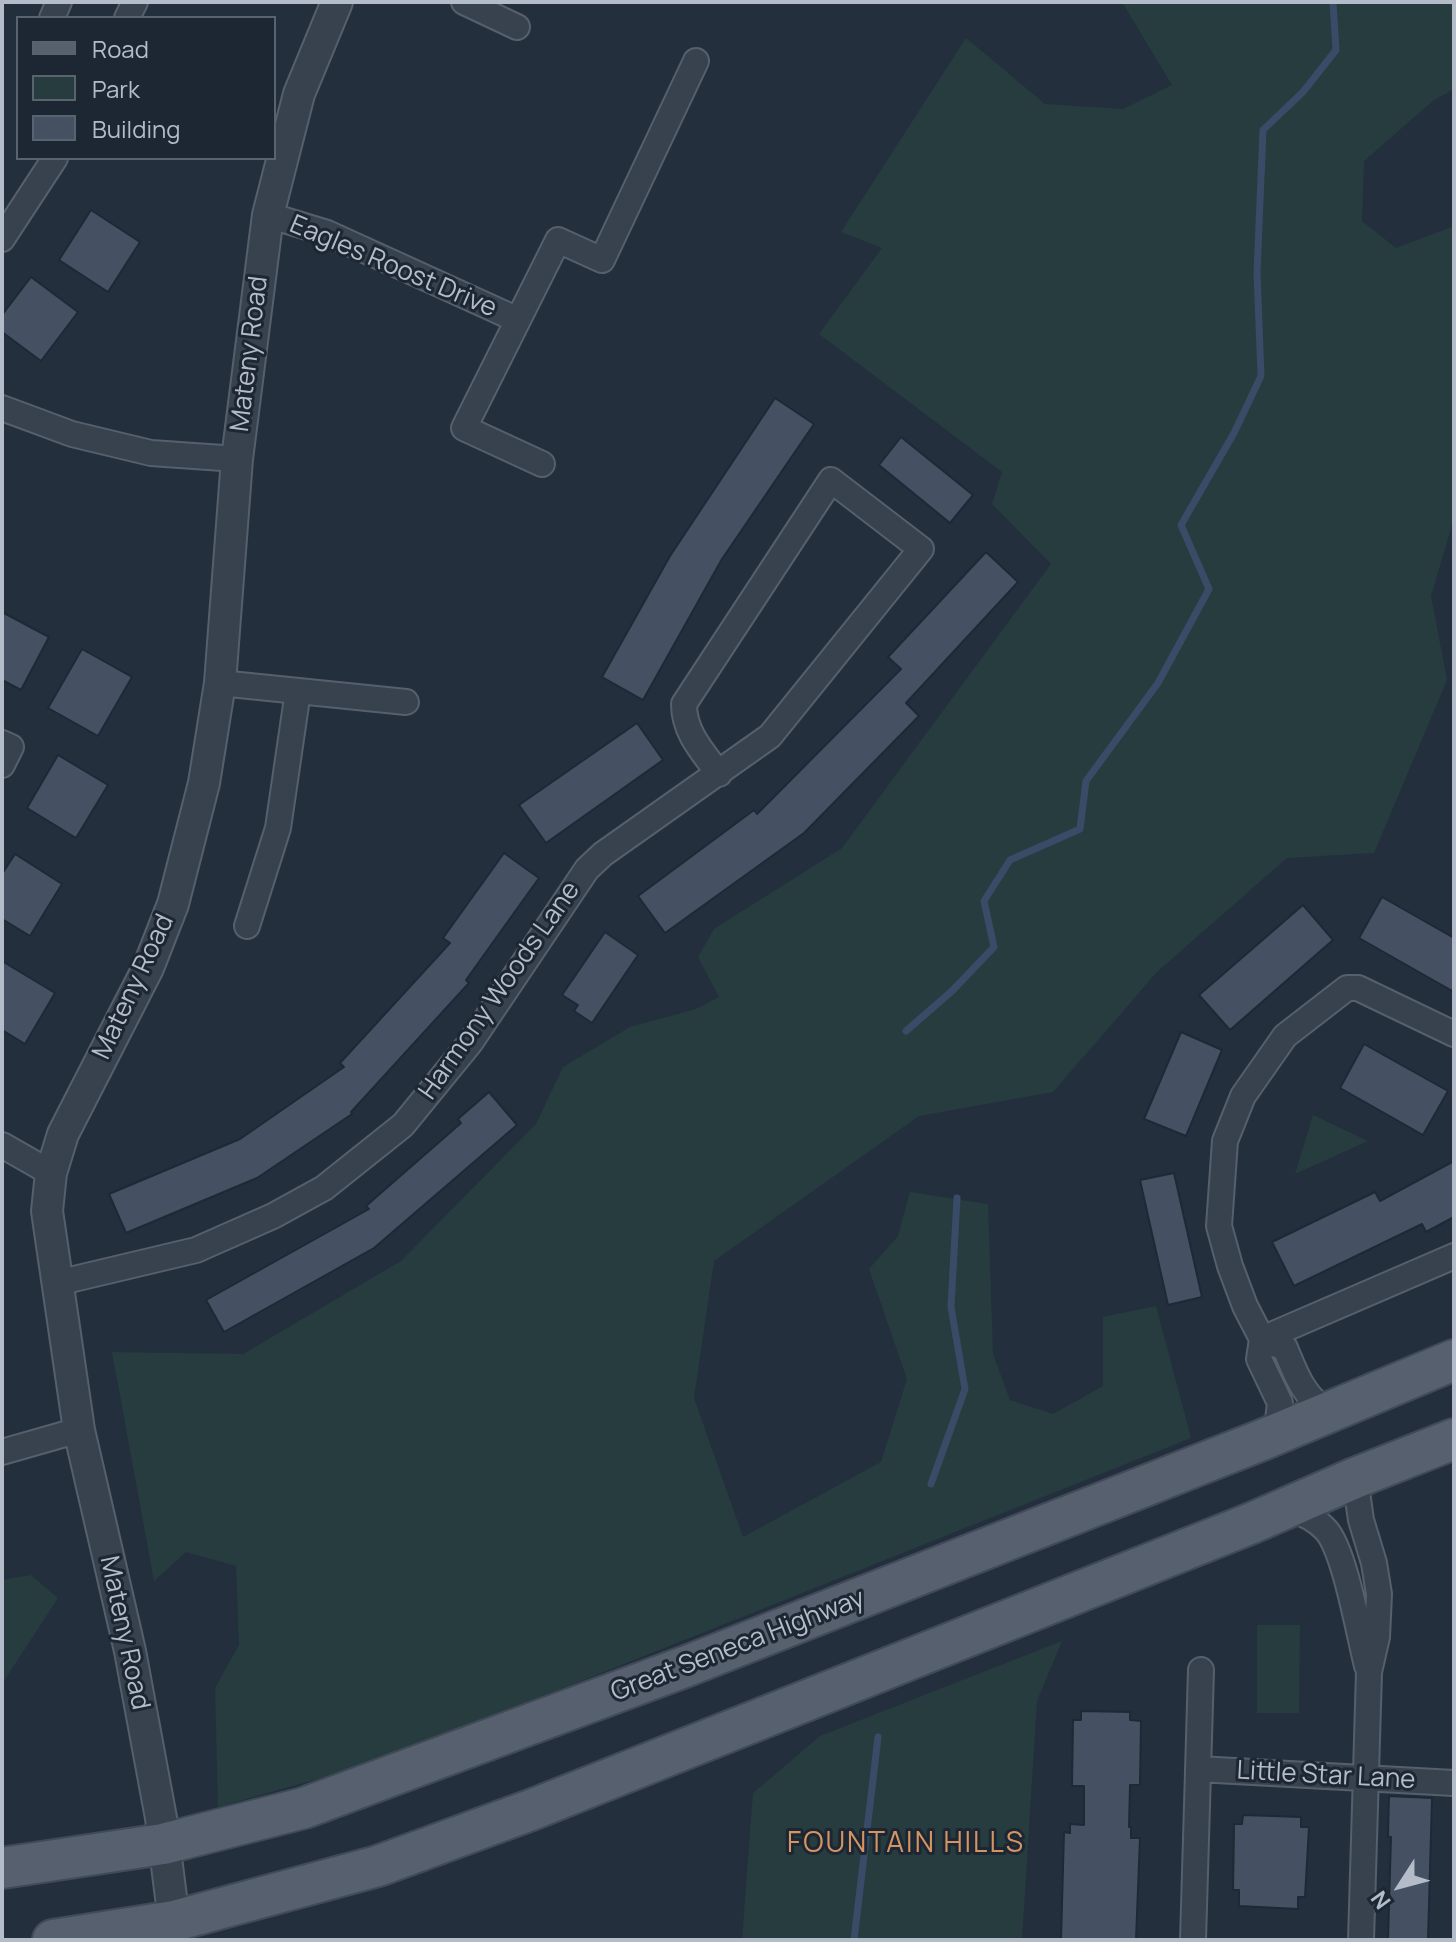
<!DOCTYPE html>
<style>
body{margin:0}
#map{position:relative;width:1456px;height:1942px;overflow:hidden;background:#242f3e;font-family:Manrope,sans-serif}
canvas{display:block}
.frame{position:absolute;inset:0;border:4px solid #b4bcc9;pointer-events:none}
.legend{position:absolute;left:16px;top:16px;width:260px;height:144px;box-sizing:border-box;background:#1d2633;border:2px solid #59626f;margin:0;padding:10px 14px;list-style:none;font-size:24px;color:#b4bcc9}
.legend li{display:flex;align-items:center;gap:16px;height:40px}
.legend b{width:40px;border:2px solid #59626f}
.north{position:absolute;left:1360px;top:1846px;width:80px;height:80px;-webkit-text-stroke:6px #1d2633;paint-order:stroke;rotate:234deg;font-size:22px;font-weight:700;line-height:32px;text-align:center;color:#b4bcc9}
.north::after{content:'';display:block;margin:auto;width:28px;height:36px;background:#b4bcc9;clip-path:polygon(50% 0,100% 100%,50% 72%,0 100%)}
</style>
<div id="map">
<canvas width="1456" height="1942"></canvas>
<div class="frame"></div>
<ul class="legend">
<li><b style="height:10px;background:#56606e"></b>Road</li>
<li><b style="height:22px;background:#263c3f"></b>Park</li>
<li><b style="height:22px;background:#455162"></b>Building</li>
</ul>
<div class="north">N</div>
</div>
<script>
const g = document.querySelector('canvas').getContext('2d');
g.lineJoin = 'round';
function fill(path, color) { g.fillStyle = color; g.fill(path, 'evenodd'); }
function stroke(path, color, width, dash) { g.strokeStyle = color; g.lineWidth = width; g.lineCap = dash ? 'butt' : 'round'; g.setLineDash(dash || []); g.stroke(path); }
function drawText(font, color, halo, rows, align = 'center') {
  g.font = font + ' Manrope,sans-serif'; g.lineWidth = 6; g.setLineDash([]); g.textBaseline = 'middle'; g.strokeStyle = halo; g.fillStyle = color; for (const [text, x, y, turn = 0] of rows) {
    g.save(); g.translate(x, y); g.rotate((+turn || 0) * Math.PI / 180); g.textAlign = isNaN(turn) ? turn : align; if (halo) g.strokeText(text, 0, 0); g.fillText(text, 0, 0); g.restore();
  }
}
const green = new Path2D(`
 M1122,2H1454V89L1434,100L1364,161L1362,221L1396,248L1454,226V518L1431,596L1447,680L1374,853L1287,858L1157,972L1053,1092L919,1116L714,1261L694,1398L743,1537L881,1462L907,1379L869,1269L898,1236L910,1192L988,1204L993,1354L1010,1400L1053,1414L1103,1386V1317L1156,1306L1191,1438L456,1731L353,1769L218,1807L215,1688L239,1645L236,1566L186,1552L154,1581L112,1352L243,1354L401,1261L536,1124L563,1067L630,1027L696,1009L719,997L698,957L714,929L842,848L1051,564L992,504L1002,472L819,334L882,248L841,232L966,38L1045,104L1123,109L1172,85Z
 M1313,1115L1368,1141L1295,1174Z
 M31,1575L58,1598L2,1684V1580Z
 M1257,1625H1300L1299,1713H1257Z
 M1062,1641L1037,1701L1022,1940H742L753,1793L820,1736Z`);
const stream = new Path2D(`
 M906,1031L952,991L994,947L984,901L1010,860L1080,829L1086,781L1158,683L1209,589L1181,525L1234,433L1261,376L1257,273L1263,130L1303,92L1336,50L1333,2
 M931,1484L965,1389L951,1307L957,1198
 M854,1940L878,1737`);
const building = new Path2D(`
 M91,210L140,242L108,292L59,260Z
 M31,277L78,312L41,361L2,332V315Z
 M775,398L814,424L722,559L643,700L602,677L670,556Z
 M901,437L973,495L950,523L879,465Z
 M986,552L1018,582L906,703L919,716L804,833L665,933L638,896L754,810L757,814L901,669L888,657Z
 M2,612L49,637L21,690L2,680Z
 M82,649L132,677L98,736L48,708Z
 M637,723L663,760L546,843L519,805Z
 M58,755L108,785L76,838L27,808Z
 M504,853L539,878L466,980L469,983L351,1112L352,1114L257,1178L126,1233L109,1194L240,1139L344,1067L340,1063L450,943L443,938Z
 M15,854L62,884L30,936L2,919V874Z
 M1382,897L1454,938V992L1359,938Z
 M1303,905L1333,940L1230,1030L1199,995Z
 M605,932L638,955L592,1023L574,1011L578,1005L562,995Z
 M2,961L55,993L25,1044L2,1030Z
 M1181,1032L1222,1050L1186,1136L1144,1119Z
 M1364,1044L1448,1091L1423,1135L1340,1088Z
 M489,1092L517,1125L374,1248L224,1332L206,1300L369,1209L366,1206L461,1123L458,1119Z
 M1454,1161V1217L1426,1232L1422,1224L1294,1286L1272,1242L1375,1192L1380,1201Z
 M1174,1173L1202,1297L1168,1305L1140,1180Z
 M1081,1711L1130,1712V1720L1141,1721L1140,1785H1130L1129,1827H1131V1838H1140L1136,1940H1061L1064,1832L1070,1833V1824L1084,1825V1786H1072L1073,1720H1081Z
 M1389,1796L1432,1798L1428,1940H1388L1391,1837H1388Z
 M1243,1815L1301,1817V1827H1309L1305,1897H1298V1909L1239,1906V1890H1233L1234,1824H1242Z`);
const minor = new Path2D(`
 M464,2L517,27
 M52,18L59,2
 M127,18L135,2
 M268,215L327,233L518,320L464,428L542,464
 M2,239L55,158
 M518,320L558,240L602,260L696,61
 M2,408L72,434L151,453L237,459
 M220,683L406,702
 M2,743L11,747L2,765
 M247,926L278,828L298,691
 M2,1145L51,1173
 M57,1283L196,1250L273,1216L324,1188L403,1125L470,1043L587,869L603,854L770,736L921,549L831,480L684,704C684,733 703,752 719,774
 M1262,1339L1454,1256
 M1262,1339L1285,1348C1295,1372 1304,1399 1329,1412
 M1265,1438L1277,1429L1280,1403L1259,1359L1262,1339L1245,1306L1230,1266L1219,1226L1225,1141L1243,1096L1285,1036L1347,988H1358L1454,1034
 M2,1452L79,1430
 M1355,1478L1361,1520L1374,1563L1379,1594L1377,1637L1369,1672L1361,1940
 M1289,1508C1303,1513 1316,1519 1326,1530C1345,1551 1359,1635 1367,1666
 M1198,1769L1454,1783
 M1193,1940L1201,1670`);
const tertiary = new Path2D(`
 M174,1921L161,1818L130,1651L79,1430L47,1211L51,1173L63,1134L148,968L173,904L204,783L220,683L237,459L268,215L299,94L337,2`);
const primary = new Path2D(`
 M2,1868L163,1844L304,1808L687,1666L1262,1440L1454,1360
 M53,1940L174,1921L378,1866L531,1810L750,1723L1252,1523L1355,1478L1454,1439`);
const streetNames = [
 ["Eagles Roost Drive",393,267,23],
 ["Mateny Road",250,354,-83],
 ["Mateny Road",134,987,-65],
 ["Harmony Woods Lane",500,991,-55],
 ["Mateny Road",124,1633,78],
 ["Great Seneca Highway",738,1646,-21],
 ["Little Star Lane",1326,1776,3]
];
const neighbourhoodNames = [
 ["FOUNTAIN HILLS",906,1844]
];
fill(green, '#263c3f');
stroke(stream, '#394c67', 7);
fill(building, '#455162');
stroke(building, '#1f2835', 2);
stroke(minor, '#565f6c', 28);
stroke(tertiary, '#565f6c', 34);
stroke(primary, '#414a57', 44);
stroke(minor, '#38414e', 24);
stroke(tertiary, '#38414e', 30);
stroke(primary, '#56606e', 40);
drawText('26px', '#b4bcc9', '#1d2633', streetNames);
g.letterSpacing = '2px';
drawText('28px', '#d59563', '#1d2633', neighbourhoodNames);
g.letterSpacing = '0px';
</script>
